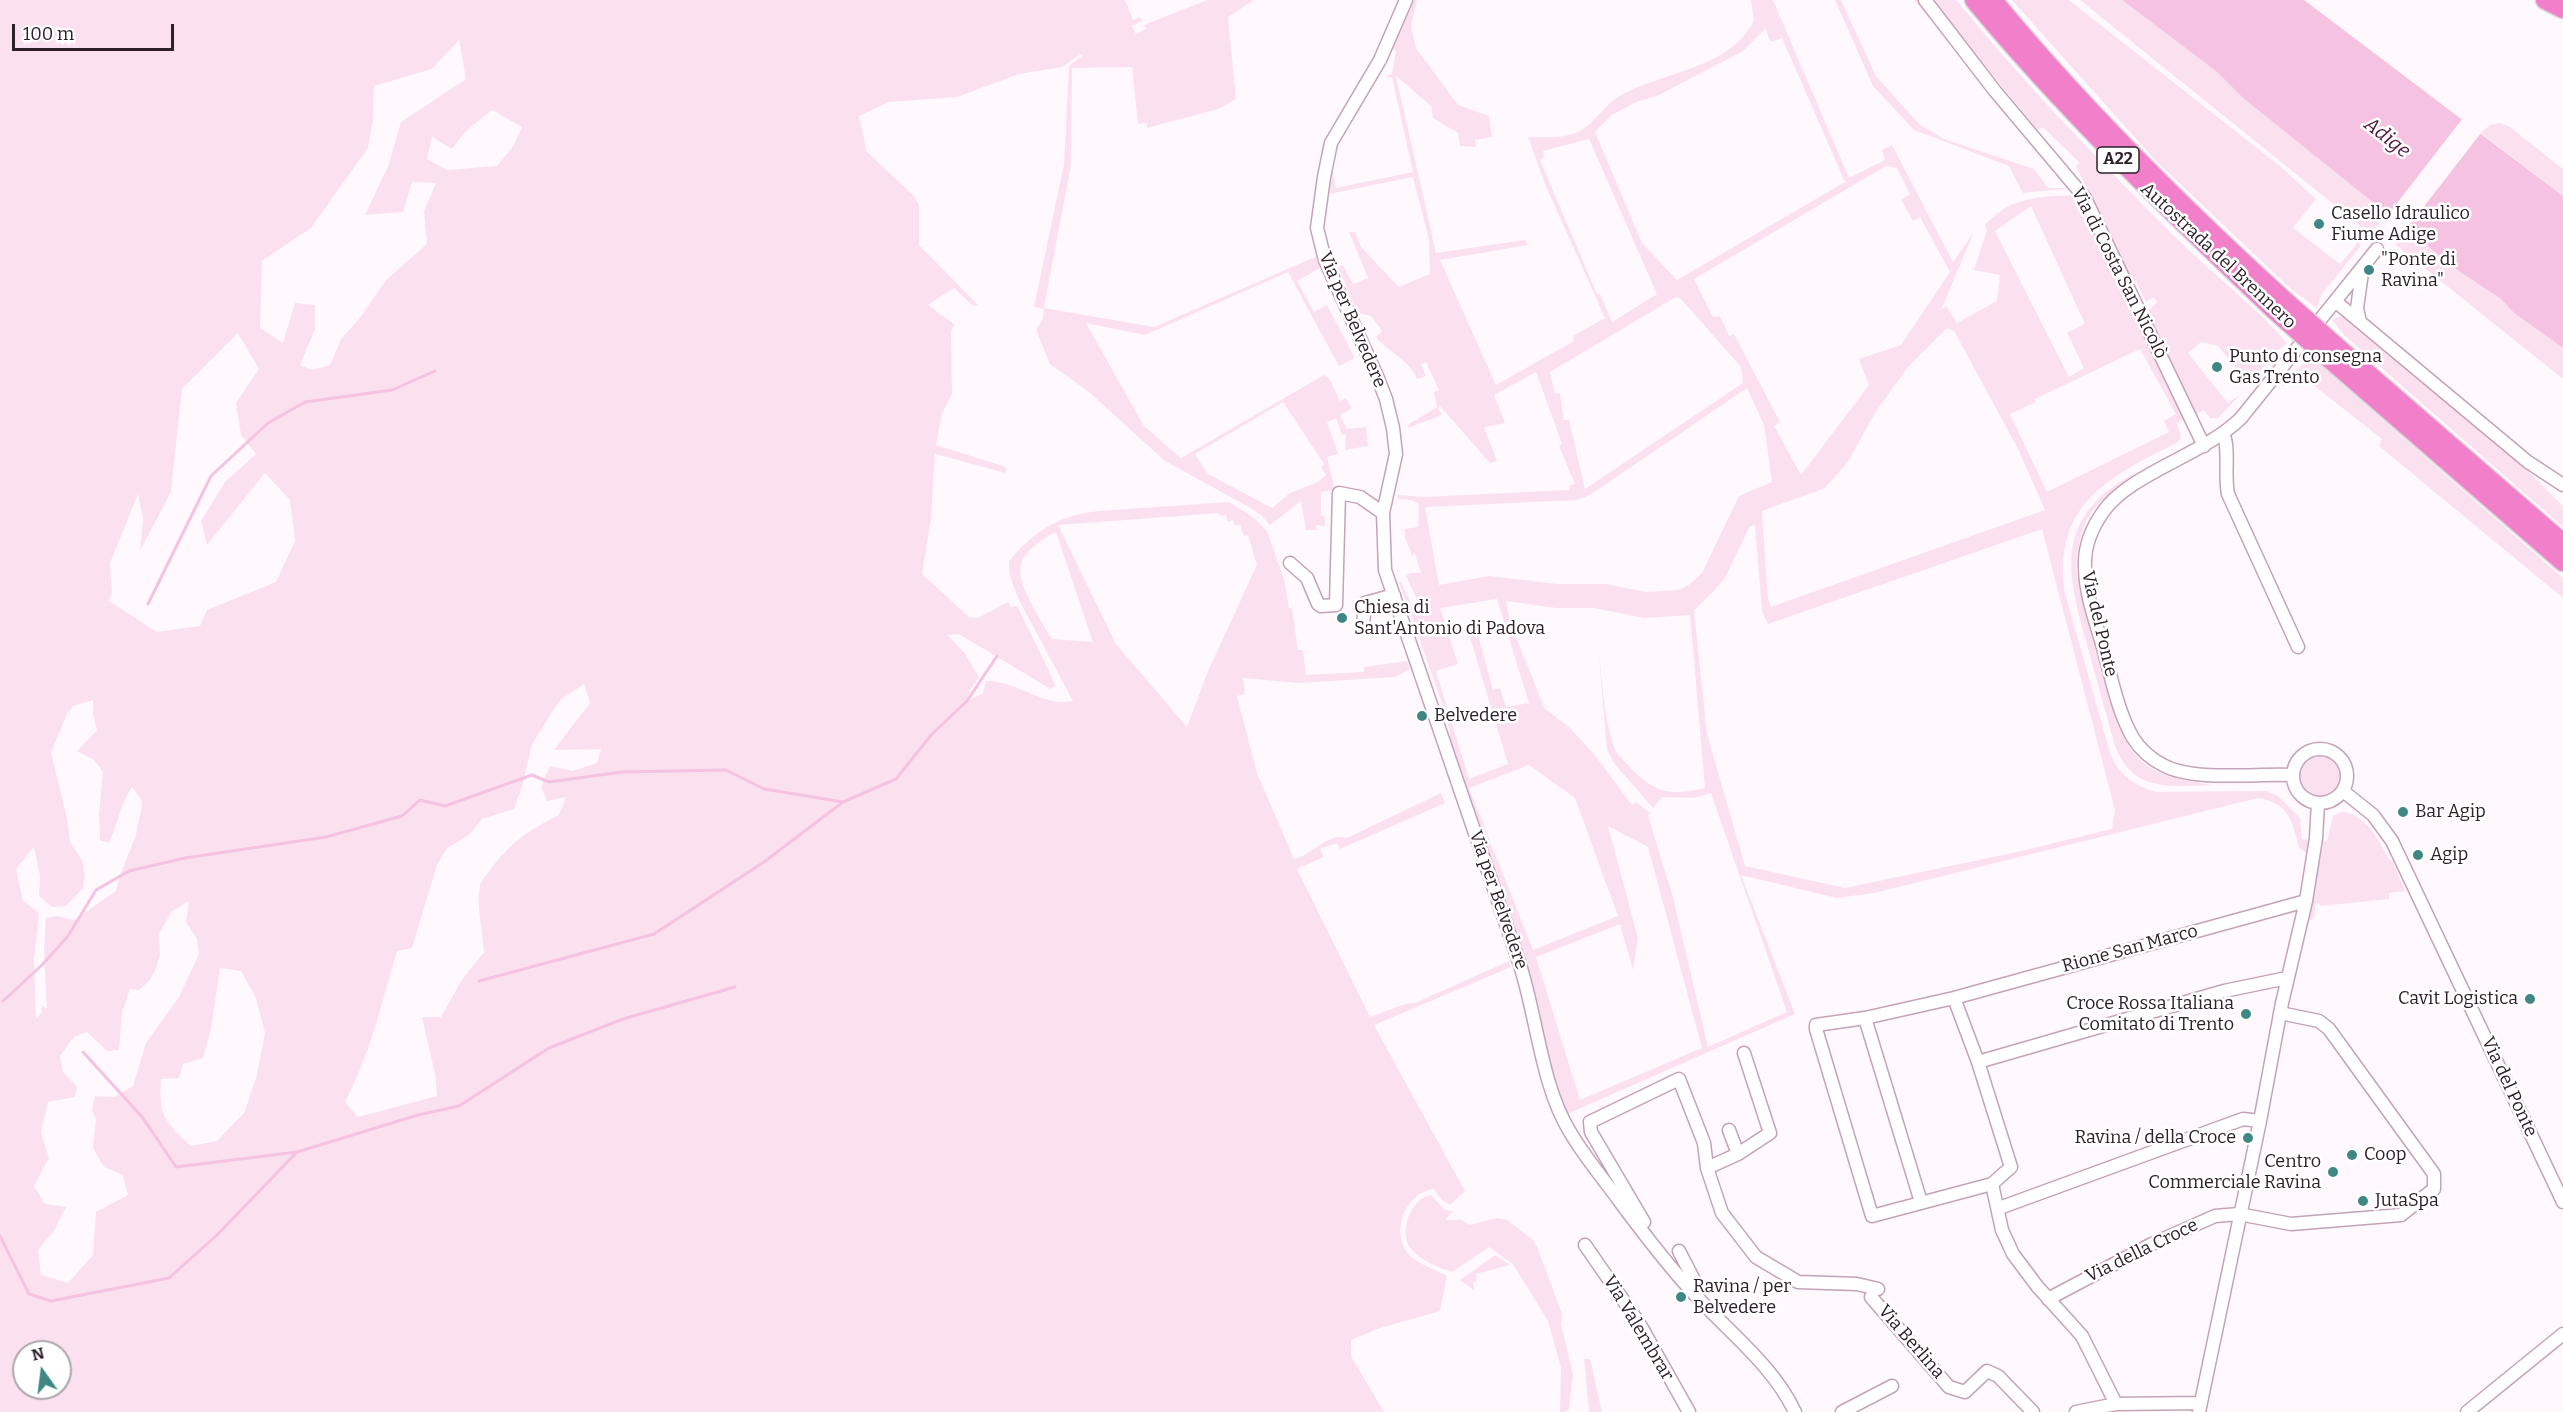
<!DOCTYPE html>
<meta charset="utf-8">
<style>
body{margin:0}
#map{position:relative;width:2563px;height:1412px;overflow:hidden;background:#fff8fc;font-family:Bitter,serif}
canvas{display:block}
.north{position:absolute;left:12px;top:1340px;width:60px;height:60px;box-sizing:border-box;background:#fff;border:2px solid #aba6a9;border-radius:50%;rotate:346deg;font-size:16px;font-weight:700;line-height:24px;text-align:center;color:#2d2028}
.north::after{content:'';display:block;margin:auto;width:21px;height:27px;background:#3f8784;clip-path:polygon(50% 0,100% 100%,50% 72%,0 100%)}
.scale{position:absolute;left:12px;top:24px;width:162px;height:27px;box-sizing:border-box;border:3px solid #2d2028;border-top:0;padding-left:8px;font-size:18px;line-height:21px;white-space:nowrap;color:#2d2028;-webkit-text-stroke:4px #fff;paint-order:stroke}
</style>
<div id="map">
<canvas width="2563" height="1412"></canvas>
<div class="north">N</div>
<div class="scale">100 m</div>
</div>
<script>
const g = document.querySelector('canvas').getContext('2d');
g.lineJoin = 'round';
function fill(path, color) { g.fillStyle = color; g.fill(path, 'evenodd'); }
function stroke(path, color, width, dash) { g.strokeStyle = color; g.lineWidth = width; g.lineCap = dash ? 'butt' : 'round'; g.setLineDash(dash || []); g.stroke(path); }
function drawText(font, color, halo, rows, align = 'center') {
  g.font = font + ' Bitter,serif'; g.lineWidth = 5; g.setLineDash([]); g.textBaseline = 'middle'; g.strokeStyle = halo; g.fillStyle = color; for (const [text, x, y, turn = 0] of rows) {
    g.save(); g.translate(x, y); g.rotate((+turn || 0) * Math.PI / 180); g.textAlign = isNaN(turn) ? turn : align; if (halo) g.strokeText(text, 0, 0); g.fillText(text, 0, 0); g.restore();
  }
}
const green = new Path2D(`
 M0,0H1125L1133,20L1140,17L1142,21L1132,26L1136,34L1146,29L1144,25L1207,0H1254L1228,17L1236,99L1218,109L1147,128V123L1138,124L1132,67L1072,68L1071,165L1044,308L1154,327L1320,255L1324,266L1297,281L1314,312L1327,305L1354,356L1353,359L1339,366L1288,272L1145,335L1086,323L1144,426L1181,458L1324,375L1330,380L1340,401L1346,398L1352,408L1340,415L1347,429L1366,427L1368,446L1345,450L1346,434L1342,435L1336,418L1327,422L1338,454L1327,457L1335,490L1321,492V516H1325V526L1316,525L1317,530H1306L1301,501L1270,525L1261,515L1249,507L1165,461L1089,392L1050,364L1037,332V328L1043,319L1044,309L1034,307L1064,164L1069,66L1082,56L1081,54L1062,67L1019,74L957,97L889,102L859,116L867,152L913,195L919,205V245L978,305L973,306L954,288L928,305L954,324L951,332L952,394L942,414L936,445L1006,467V473L935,454L931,519L922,574L969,617L978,618L1008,602L1011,607L1017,606L1052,677L1055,686L1050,689L1044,685L959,634L948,635L966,655L979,677L970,690L967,701L983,693L986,681C1016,680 1044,708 1073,701L1018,598L1009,573V561C1034,531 1059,515 1099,511L1229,502L1253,517L1267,531L1284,579L1289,608H1292L1298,650H1303L1306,675L1364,672V667L1407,661L1410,669L1395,677L1299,683L1243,678L1245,694L1237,696L1257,773L1294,859C1312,856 1327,832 1347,838L1441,793L1445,803L1340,849L1337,843L1320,849L1324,857L1297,869L1370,1017L1405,1004L1415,1003L1509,961L1511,967L1374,1025L1465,1191L1450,1205L1442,1200L1434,1189C1406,1192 1391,1230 1407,1252C1415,1263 1436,1270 1447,1276L1440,1311L1377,1329L1351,1340V1356L1384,1412H0ZM459,40L466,79L401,122L389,164L365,215L403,212L412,182L436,183L424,211L427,244L386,280L359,319L341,339L330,365L312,370L300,365L315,329V305L295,303L283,343L260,328L262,261L311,228L368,148L373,121L374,86L432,69ZM492,110L522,127L514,145L497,166L447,170L427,159L432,137L452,149L464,133ZM238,333L259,369L236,403L241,435L256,454L225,482L201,521L207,545L265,473L290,500L295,541L276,582L207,610L200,626L157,632L109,601L112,592L110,563L138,494L143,519L140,551L171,492L182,389ZM1283,402L1324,464L1321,467L1326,475L1318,482L1290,493L1272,508L1208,474L1195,454ZM1219,513L1220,516L1226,515L1228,522L1233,520L1235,526L1240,525L1244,536L1248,535L1257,565L1209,669L1187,727L1116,644L1058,525ZM1056,532L1093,642L1052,639C1042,623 1019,587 1020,569C1021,553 1043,538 1056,532ZM584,684L590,703L554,750L601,749L597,763L573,771L550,766L541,787L547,801L566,797L559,815C529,830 511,842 490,870C487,875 481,880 480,886C476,905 483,931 484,952L463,978L441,1017H422L435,1074L437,1096L358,1117L345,1102C370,1054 382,1003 397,951L412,948L437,865L447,848L469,835L482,819L514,809L523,783L532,744L560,700ZM93,700V715L97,730L77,751L94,760L103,772L99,814L100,840L109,843C117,825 121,804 132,787L142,801V805L136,835L121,873L116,891L74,920L57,916L46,918L44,951L47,1009L42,1005V1012L36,1019L34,960L39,913L23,901L16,869L34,847L40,876L39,896L52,907L66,906L83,888L85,875L82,860L70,842L67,818L51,753L67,714L73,706ZM189,901L186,922L197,939L199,954L179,997L146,1043L133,1086L114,1097L95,1096L92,1110L96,1120L93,1148L104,1167L123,1175L128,1195L96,1212L93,1255L68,1283L41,1275L38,1250L54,1231L66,1207L45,1204L34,1186L49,1158L41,1132L48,1102L75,1097L77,1087L63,1072L60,1056L74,1037L87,1032L107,1051L119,1050L122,1013L130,989L139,990L149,981L155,971L160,955L159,934L172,911ZM220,968L241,971L256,998L265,1033L256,1079L244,1113L217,1141L191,1146C164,1120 159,1117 161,1079L179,1078L183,1064L203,1058L211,1029ZM24,1352H60V1388H24Z
 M1410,0H1417L1411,26L1416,48L1458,105L1489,116L1492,137L1475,140L1476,147L1460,146L1458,133L1433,118L1431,106L1396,76L1436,253L1525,240L1528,245L1440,260L1496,385L1574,341L1573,336L1605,318L1545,184L1528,137C1543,137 1564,139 1578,132C1594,124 1604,105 1620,96C1663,71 1728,70 1754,21L1751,0H1773L1849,178L1885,160L1882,150L1892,145L1953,262L1974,232L1941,310L1946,306L1957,323L1997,301L2000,275L1974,270L1987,230L1985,225C2011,196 2039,197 2075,195L2081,201L2184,419L2177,423L2181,436L2177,443C2109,476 2052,505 2065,593L2110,753C2118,774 2135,786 2156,792L2266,791L2278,796L2300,818L2302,839L2308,840L2307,853L2299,848C2293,821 2288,803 2258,798L1874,893L1837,898L1741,875L1795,1014L1567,1114L1556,1086L1534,993L1449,742L1450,731L1442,703L1399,582H1401L1412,606L1419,604L1406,576L1410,573H1421L1415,554L1412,555L1405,537V529L1418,527L1419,504L1411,500L1398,499V495L1426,497L1569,490L1570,485L1575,484L1559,446L1562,444L1536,372L1494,395L1505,423L1484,427L1497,461L1490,463L1440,406L1438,408L1442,415L1408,428L1409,424L1437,407L1434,392L1439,390L1426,362L1421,364L1426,376L1417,379C1410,360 1389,353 1376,337L1382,331L1371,316L1358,313L1338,267L1343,265L1353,284L1368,278L1349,232H1355L1361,247L1399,287L1430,274L1429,239L1413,177L1329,194L1332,169L1336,188L1413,172L1392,77L1385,78L1392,73L1396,51L1390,48ZM1765,29L1771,42L1782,38L1845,182L1677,280L1642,243L1595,132L1612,115L1636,102L1657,96L1743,51ZM1589,139L1657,294L1612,322L1600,294H1597L1540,160L1544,157L1543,151ZM1886,166L1897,168L1910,194L1901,200L1913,221L1920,217L1950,272L1901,345L1859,359L1869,385L1801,475L1774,426L1780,422L1734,334L1729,336L1720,316L1713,317L1694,279ZM2031,206L2085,324L2067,333L2084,368L2069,377L1995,231ZM1676,297L1681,299L1741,367L1743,383L1585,489L1569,420H1564L1560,393L1555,394L1550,372ZM1947,328L1954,331L2018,449L2045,510L1771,607L1768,599L1762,511L1825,488L1848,462L1875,413L1908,367ZM2140,349L2176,414L2164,421L2169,432L2047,492L2010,414L2036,402L2035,399ZM1747,388L1764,425L1772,482L1739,496L1702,573L1690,584L1679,590L1645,592L1607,584H1557L1489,576L1439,585L1425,507L1577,500L1590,495ZM1755,525L1762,611L1768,624L2042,529L2115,810L2112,829L2017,852L1845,888L1745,866L1707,734L1694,611L1724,580L1750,526ZM1497,599L1529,703L1506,707L1500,688L1493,690L1477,631L1469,634L1508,764L1469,779L1436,671L1458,664L1440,608ZM1506,601L1556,608H1594L1644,618L1690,615L1705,788C1669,797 1653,792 1628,765C1623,759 1616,754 1614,747C1604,718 1603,686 1599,656L1607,750L1614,763L1653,808L1662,797L1694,798L1711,793L1787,1012L1708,1047L1673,897L1648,816L1650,813L1636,802L1632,805L1594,754L1568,726L1545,709L1510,622ZM1529,765L1575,798L1618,916L1533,950L1469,788ZM1608,826L1648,847L1702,1048L1580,1100L1536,957L1620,924L1633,970L1638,938Z
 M1835,0H1841L1876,76L1919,124L1944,139L2034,169L2048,188H2067L1914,0H1918L2071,188L2023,193L2009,166L1914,130L1873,86Z
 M1931,0H1956C2023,82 2097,159 2172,234C2209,271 2252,303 2287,343L2277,351L2249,384L2218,346L2201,342L2188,353L2228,403L2240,395L2218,418H2210L2204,410L2196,414L2147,312L2157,302L2154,297L2146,302L2136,281L2132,282L2076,166L2080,163L2044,128L2037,129Z
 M2012,0H2069L2281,167L2316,199L2293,228L2340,264L2356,245V239H2360V247L2321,295L2317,308L2291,289L2156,161Z
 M2080,0H2122L2217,72L2243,98L2389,213L2373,230L2363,228Z
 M2500,123L2510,127L2563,169V196L2481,133L2490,125Z
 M2407,228L2460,272L2501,299L2514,313L2563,348V379L2396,245Z
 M2338,317H2345L2513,456L2563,506V527L2344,335L2332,320Z
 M2308,359L2319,364L2563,578V598L2379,446L2382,439L2308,381L2281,386Z
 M2135,473C2116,490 2092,503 2083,529C2079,543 2075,559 2077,574C2079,595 2088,616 2093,636C2104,673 2112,732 2139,759C2159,778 2185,780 2211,785C2168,787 2131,792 2114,743C2105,709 2095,675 2086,641C2065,566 2056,516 2135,473Z
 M2300 776a20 20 0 1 1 40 0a20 20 0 1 1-40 0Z
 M2342,812C2365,813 2380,842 2389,860H2392L2405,891L2389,893V899L2321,906L2316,902C2314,910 2317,919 2307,922L2321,841H2327L2333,816Z
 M1431,1195L1445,1210L1453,1211L1445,1220H1462L1469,1225L1497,1218L1507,1220L1533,1240L1538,1249L1562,1314L1561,1324L1573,1374L1569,1409L1566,1412H1560L1561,1368L1548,1321L1513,1264L1489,1247L1452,1272C1439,1268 1420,1260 1411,1249C1398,1232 1411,1198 1431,1195Z
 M1495,1255L1510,1265L1476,1274L1477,1281L1473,1283L1475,1291L1460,1280Z
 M1584,1359H1590L1602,1412H1589Z`);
const water = new Path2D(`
 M2122,0H2304L2563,196V348L2514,313L2501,299L2460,272L2243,98L2217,72Z`);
const pier = new Path2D(`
 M2463,118L2481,133L2405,231L2387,216Z`);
const stream = new Path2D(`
 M148,604L211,476L268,423L305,402L392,390L435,371
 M479,981L654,934L764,862L843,802L896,779L932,734L967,701L997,656
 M3,1001L42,965L68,936L96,890L129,871L185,858L326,837L402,816L420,800L445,806L532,775L549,782L622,772L726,770L764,789L843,802
 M83,1052L143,1118L176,1167L297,1152L418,1115L459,1106L549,1048L623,1019L735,987
 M0,1236L29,1294L51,1301L169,1278L217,1235L297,1152`);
const minor = new Path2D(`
 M1406,0L1380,60L1331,143L1324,177L1317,228L1325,260L1377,376L1386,399L1393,428L1396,454L1383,513L1385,570L1519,962C1537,1016 1541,1085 1570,1132C1584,1156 1602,1177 1618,1199C1643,1233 1669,1267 1698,1298C1732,1335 1773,1366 1795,1412
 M1925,0L1995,91L2085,198L2204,446
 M2335,301L2528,462L2563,485
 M2360,322L2357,308L2363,266
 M2223,434C2230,446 2224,476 2228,494L2298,647
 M1290,563L1307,578L1318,604L1321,606L1336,605L1339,493L1360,497L1383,513
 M1363,625L1365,603L1394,595
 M2293 776a27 27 0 1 1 54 0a27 27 0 1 1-54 0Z
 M2293,775C2257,773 2194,782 2163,765C2151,759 2140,749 2133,738C2118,712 2112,680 2104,651C2097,625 2085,595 2085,567C2084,547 2091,529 2103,512C2130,473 2204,455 2241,418L2377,249
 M2343,791L2373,815L2392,841L2563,1202
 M1954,998L1978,1062L2011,1167L1992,1184L1872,1216L1816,1029V1025L1865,1018L1954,998L2306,901
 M1865,1018L1921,1202
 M1978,1062L2224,991L2287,978
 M1738,1154L1770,1133L1744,1053
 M1707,1168L1722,1213L1756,1257L1798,1282L1857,1284L1878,1289
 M1992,1184L2002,1230L2013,1254L2037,1286L2082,1336L2116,1404
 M2002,1207L2243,1119L2260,1121
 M1644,1222L1591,1132L1590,1122L1679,1079L1704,1143L1707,1168L1738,1154L1729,1130
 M1585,1245L1639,1323L1689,1412
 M1679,1251L1695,1282L1696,1296
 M1871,1297L1949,1387L1965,1392L1987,1371L1998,1376L2033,1412
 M2048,1299L2152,1244L2215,1216L2239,1214L2291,1224L2401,1215L2434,1189V1174L2329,1029L2319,1021L2280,1013
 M1842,1412L1892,1386
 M2076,1412L2116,1404L2200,1403
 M2199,1412L2260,1121L2282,1003L2306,901L2316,838L2318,803
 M2467,1412L2563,1334`);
const highway = new Path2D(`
 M1974,0C2066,111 2169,210 2273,309
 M1993,0C2081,107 2180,205 2282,298
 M2545,0L2563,9
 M2335,345L2563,543
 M2326,356L2563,562`);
const highwayBridge = new Path2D(`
 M2282,298L2335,345
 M2273,309L2326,356`);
const markers = [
 [2319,224,6,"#3f8784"],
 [2369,270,6,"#3f8784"],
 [2217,367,6,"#3f8784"],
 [1342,618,6,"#3f8784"],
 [1422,716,6,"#3f8784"],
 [2403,812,6,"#3f8784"],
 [2418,855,6,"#3f8784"],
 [2530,999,6,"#3f8784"],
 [2246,1014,6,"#3f8784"],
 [2248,1138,6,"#3f8784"],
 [2352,1155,6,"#3f8784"],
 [2333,1172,6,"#3f8784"],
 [2363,1201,6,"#3f8784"],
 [1681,1297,6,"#3f8784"]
];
const shields = [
 [2118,160,42]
];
const shieldNames = [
 ["A22",2118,160]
];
const poiNames = [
 ["Casello Idraulico",2331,214],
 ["Fiume Adige",2331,235],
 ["\"Ponte di",2381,260],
 ["Ravina\"",2381,281],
 ["Punto di consegna",2229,357],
 ["Gas Trento",2229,378],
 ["Chiesa di",1354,608],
 ["Sant'Antonio di Padova",1354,629],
 ["Belvedere",1434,716],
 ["Bar Agip",2415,812],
 ["Agip",2430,855],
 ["Cavit Logistica",2518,999,"right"],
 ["Croce Rossa Italiana",2234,1004,"right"],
 ["Comitato di Trento",2234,1025,"right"],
 ["Ravina / della Croce",2236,1138,"right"],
 ["Coop",2364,1155],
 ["Centro",2321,1162,"right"],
 ["Commerciale Ravina",2321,1183,"right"],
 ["JutaSpa",2375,1201],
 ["Ravina / per",1693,1287],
 ["Belvedere",1693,1308]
];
const streetNames = [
 ["Autostrada del Brennero",2218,256,43],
 ["Via di Costa San Nicolò",2119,273,63],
 ["Via per Belvedere",1352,320,67],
 ["Via del Ponte",2099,624,77],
 ["Via per Belvedere",1498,900,71],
 ["Rione San Marco",2130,949,-15],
 ["Via del Ponte",2509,1087,65],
 ["Via della Croce",2142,1251,-26],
 ["Via Valembrar",1638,1328,59],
 ["Via Berlina",1911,1342,49]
];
const waterNames = [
 ["Adige",2387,138,38]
];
fill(green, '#fbe1f0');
fill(water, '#f5c3e1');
fill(pier, '#fff8fc');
stroke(stream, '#f5c3e1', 3);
stroke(minor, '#c5a3b7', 15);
stroke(highway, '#d9d7d8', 21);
stroke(minor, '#fff', 12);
stroke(highway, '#f27fca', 18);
stroke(highwayBridge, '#d9d7d8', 21, []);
stroke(highwayBridge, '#f27fca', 18);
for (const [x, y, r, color] of markers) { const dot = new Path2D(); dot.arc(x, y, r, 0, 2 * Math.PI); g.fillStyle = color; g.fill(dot); stroke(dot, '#fff', 2); }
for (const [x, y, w] of shields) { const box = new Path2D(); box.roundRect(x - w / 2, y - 13, w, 26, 4.5); g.fillStyle = '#fff'; g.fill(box); stroke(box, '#2d2028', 1.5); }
drawText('bold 16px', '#2d2028', null, shieldNames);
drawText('18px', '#2d2028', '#fff', poiNames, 'left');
drawText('18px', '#2d2028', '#fff', streetNames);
drawText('italic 20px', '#4e143d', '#fff', waterNames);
</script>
